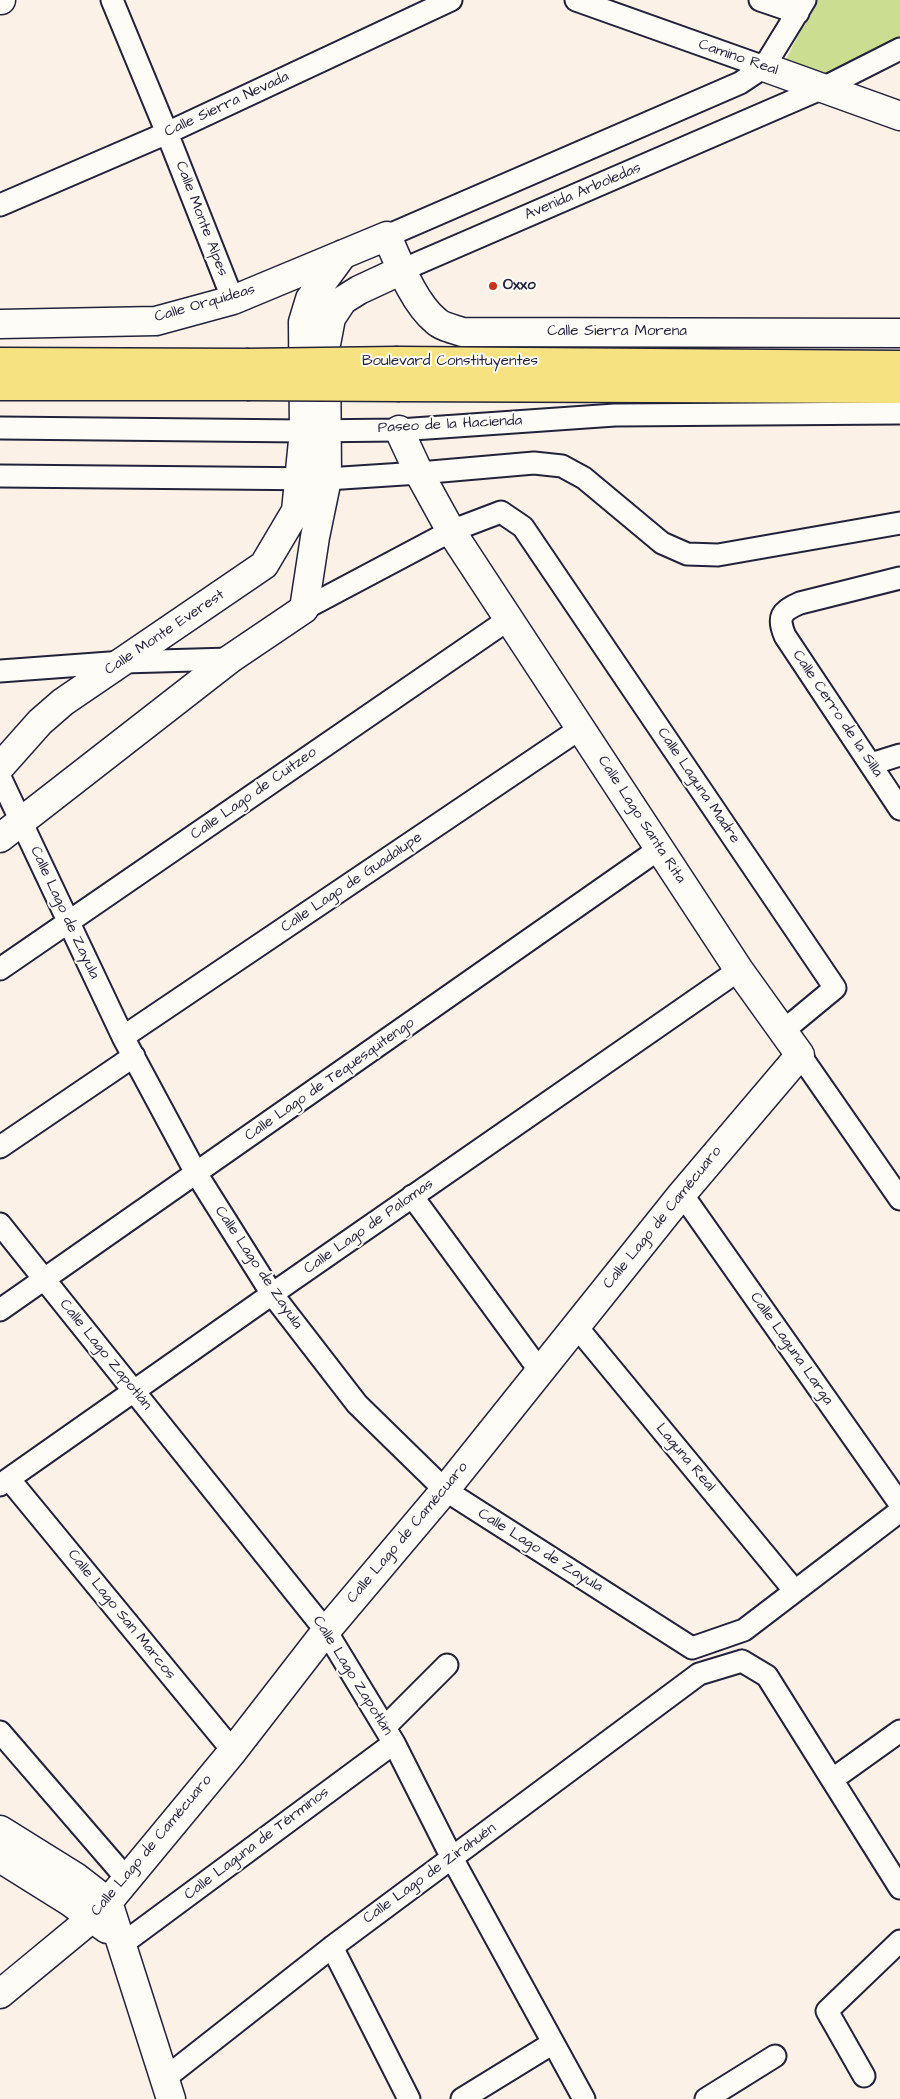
<!DOCTYPE html>
<meta charset="utf-8">
<style>
body{margin:0}
canvas{display:block;background:#fbf1e6}
</style>
<canvas width="900" height="2099"></canvas>
<script>
const g = document.querySelector('canvas').getContext('2d');
g.lineJoin = 'round';
function fill(path, color) { g.fillStyle = color; g.fill(path, 'evenodd'); }
function stroke(path, color, width, dash) { g.strokeStyle = color; g.lineWidth = width; g.lineCap = dash ? 'butt' : 'round'; g.setLineDash(dash || []); g.stroke(path); }
function drawText(font, color, halo, rows, align = 'center') {
  g.font = font + ' "Architects Daughter",sans-serif'; g.lineWidth = 4; g.setLineDash([]); g.textBaseline = 'middle'; g.strokeStyle = halo; g.fillStyle = color; for (const [text, x, y, turn = 0] of rows) {
    g.save(); g.translate(x, y); g.rotate((+turn || 0) * Math.PI / 180); g.textAlign = isNaN(turn) ? turn : align; if (halo) g.strokeText(text, 0, 0); g.fillText(text, 0, 0); g.restore();
  }
}
const green = new Path2D(`
 M816,0H900V46L832,81L783,65Z`);
const street = new Path2D(`
 M112,0L167,133L233,300
 M576,0L764,67
 M760,0L798,13
 M0,205L167,133L451,0
 M387,236L740,83L764,67L805,0
 M402,270L825,87L900,49
 M0,428L304,431L399,430L615,415L900,413
 M0,476L327,479L419,473L534,463L562,466L584,478L662,543L687,554L718,555L900,523
 M900,578L800,603C781,611 777,617 785,636L900,809
 M304,609L451,531L501,512L523,527L835,988L783,1031
 M0,671L123,662L230,659
 M871,764L900,755
 M0,777L123,1037L196,1173L272,1294L357,1404L445,1490L692,1648
 M0,969L509,619
 M123,1037L581,728
 M800,1055L900,1199
 M0,1147L134,1056
 M682,1194L900,1504
 M412,1196L540,1371
 M0,1224L326,1631L394,1743L452,1858L584,2099
 M0,1310L659,849
 M576,1326L794,1590
 M9,1479L233,1751
 M0,1485L272,1294L739,970
 M692,1648L744,1630L900,1511
 M742,1661L767,1676L900,1888
 M385,1727L447,1665
 M0,1732L127,1879
 M833,1779L900,1731
 M121,1945L394,1743
 M332,1947L409,2099
 M864,2076L827,2011L900,1941
 M164,2079L332,1947L699,1674L742,1661
 M462,2099L553,2043
 M706,2099L775,2056`);
const secondary = new Path2D(`
 M0,0H1
 M764,67L900,116
 M0,324L156,321L233,300L387,236C399,263 413,302 436,321C442,327 454,329 462,332L900,333
 M0,767L40,722L63,702L264,565L296,511L304,431L303,322L310,299L343,254
 M0,838L230,659L304,609L315,537L327,479L326,344L331,318L343,300L359,290L402,270
 M0,1830L77,1878L108,1902L171,2099
 M0,1858L69,1901L107,1929
 M0,1994L92,1918L108,1902L233,1751L326,1631L445,1490L682,1194L800,1055L739,970L451,531L419,473L399,430`);
const highway = new Path2D(`
 M398,361L900,365
 M0,362L246,363
 M0,386H247
 M400,387L900,389`);
const highwayBridge = new Path2D(`
 M246,363L398,361
 M247,386L400,387`);
const markers = [
 [493,286,5,"#c8321e"]
];
const streetNames = [
 ["Camino Real",738,58,19],
 ["Calle Sierra Nevada",227,105,-25],
 ["Avenida Arboledas",583,192,-23],
 ["Calle Monte Alpes",201,219,69],
 ["Calle Orquídeas",205,304,-16],
 ["Calle Sierra Morena",617,332],
 ["Boulevard Constituyentes",450,362],
 ["Paseo de la Hacienda",450,425,-3],
 ["Calle Monte Everest",165,633,-34],
 ["Calle Cerro de la Silla",837,714,56],
 ["Calle Laguna Madre",698,786,56],
 ["Calle Lago de Cuitzeo",254,794,-35],
 ["Calle Lago Santa Rita",641,820,57],
 ["Calle Lago de Guadalupe",352,883,-34],
 ["Calle Lago de Zayula",64,913,65],
 ["Calle Lago de Tequesquitengo",330,1080,-35],
 ["Calle Lago de Camécuaro",663,1218,-51],
 ["Calle Lago de Palomas",369,1227,-35],
 ["Calle Lago de Zayula",258,1268,56],
 ["Calle Laguna Larga",791,1349,55],
 ["Calle Lago Zapotlán",105,1355,51],
 ["Laguna Real",685,1458,50],
 ["Calle Lago de Camécuaro",408,1533,-50],
 ["Calle Lago de Zayula",540,1551,32],
 ["Calle Lago San Marcos",121,1615,51],
 ["Calle Lago Zapotlán",352,1676,58],
 ["Calle Laguna de Términos",257,1844,-37],
 ["Calle Lago de Camécuaro",152,1846,-50],
 ["Calle Lago de Zirahuén",430,1874,-36]
];
const poiNames = [
 ["Oxxo",503,286]
];
fill(green, '#cbdd91');
stroke(street, '#22223b', 25);
stroke(secondary, '#22223b', 31);
stroke(highway, '#22223b', 31);
stroke(street, '#fdfcf7', 21);
stroke(secondary, '#fdfcf7', 28);
stroke(highway, '#f7e281', 28);
stroke(highwayBridge, '#22223b', 31, []);
stroke(highwayBridge, '#f7e281', 28);
for (const [x, y, r, color] of markers) { const dot = new Path2D(); dot.arc(x, y, r, 0, 2 * Math.PI); g.fillStyle = color; g.fill(dot); stroke(dot, '#fdfcf7', 2); }
drawText('15px', '#22223b', '#fdfcf7', streetNames);
drawText('bold 15px', '#22223b', '#fdfcf7', poiNames, 'left');
</script>
